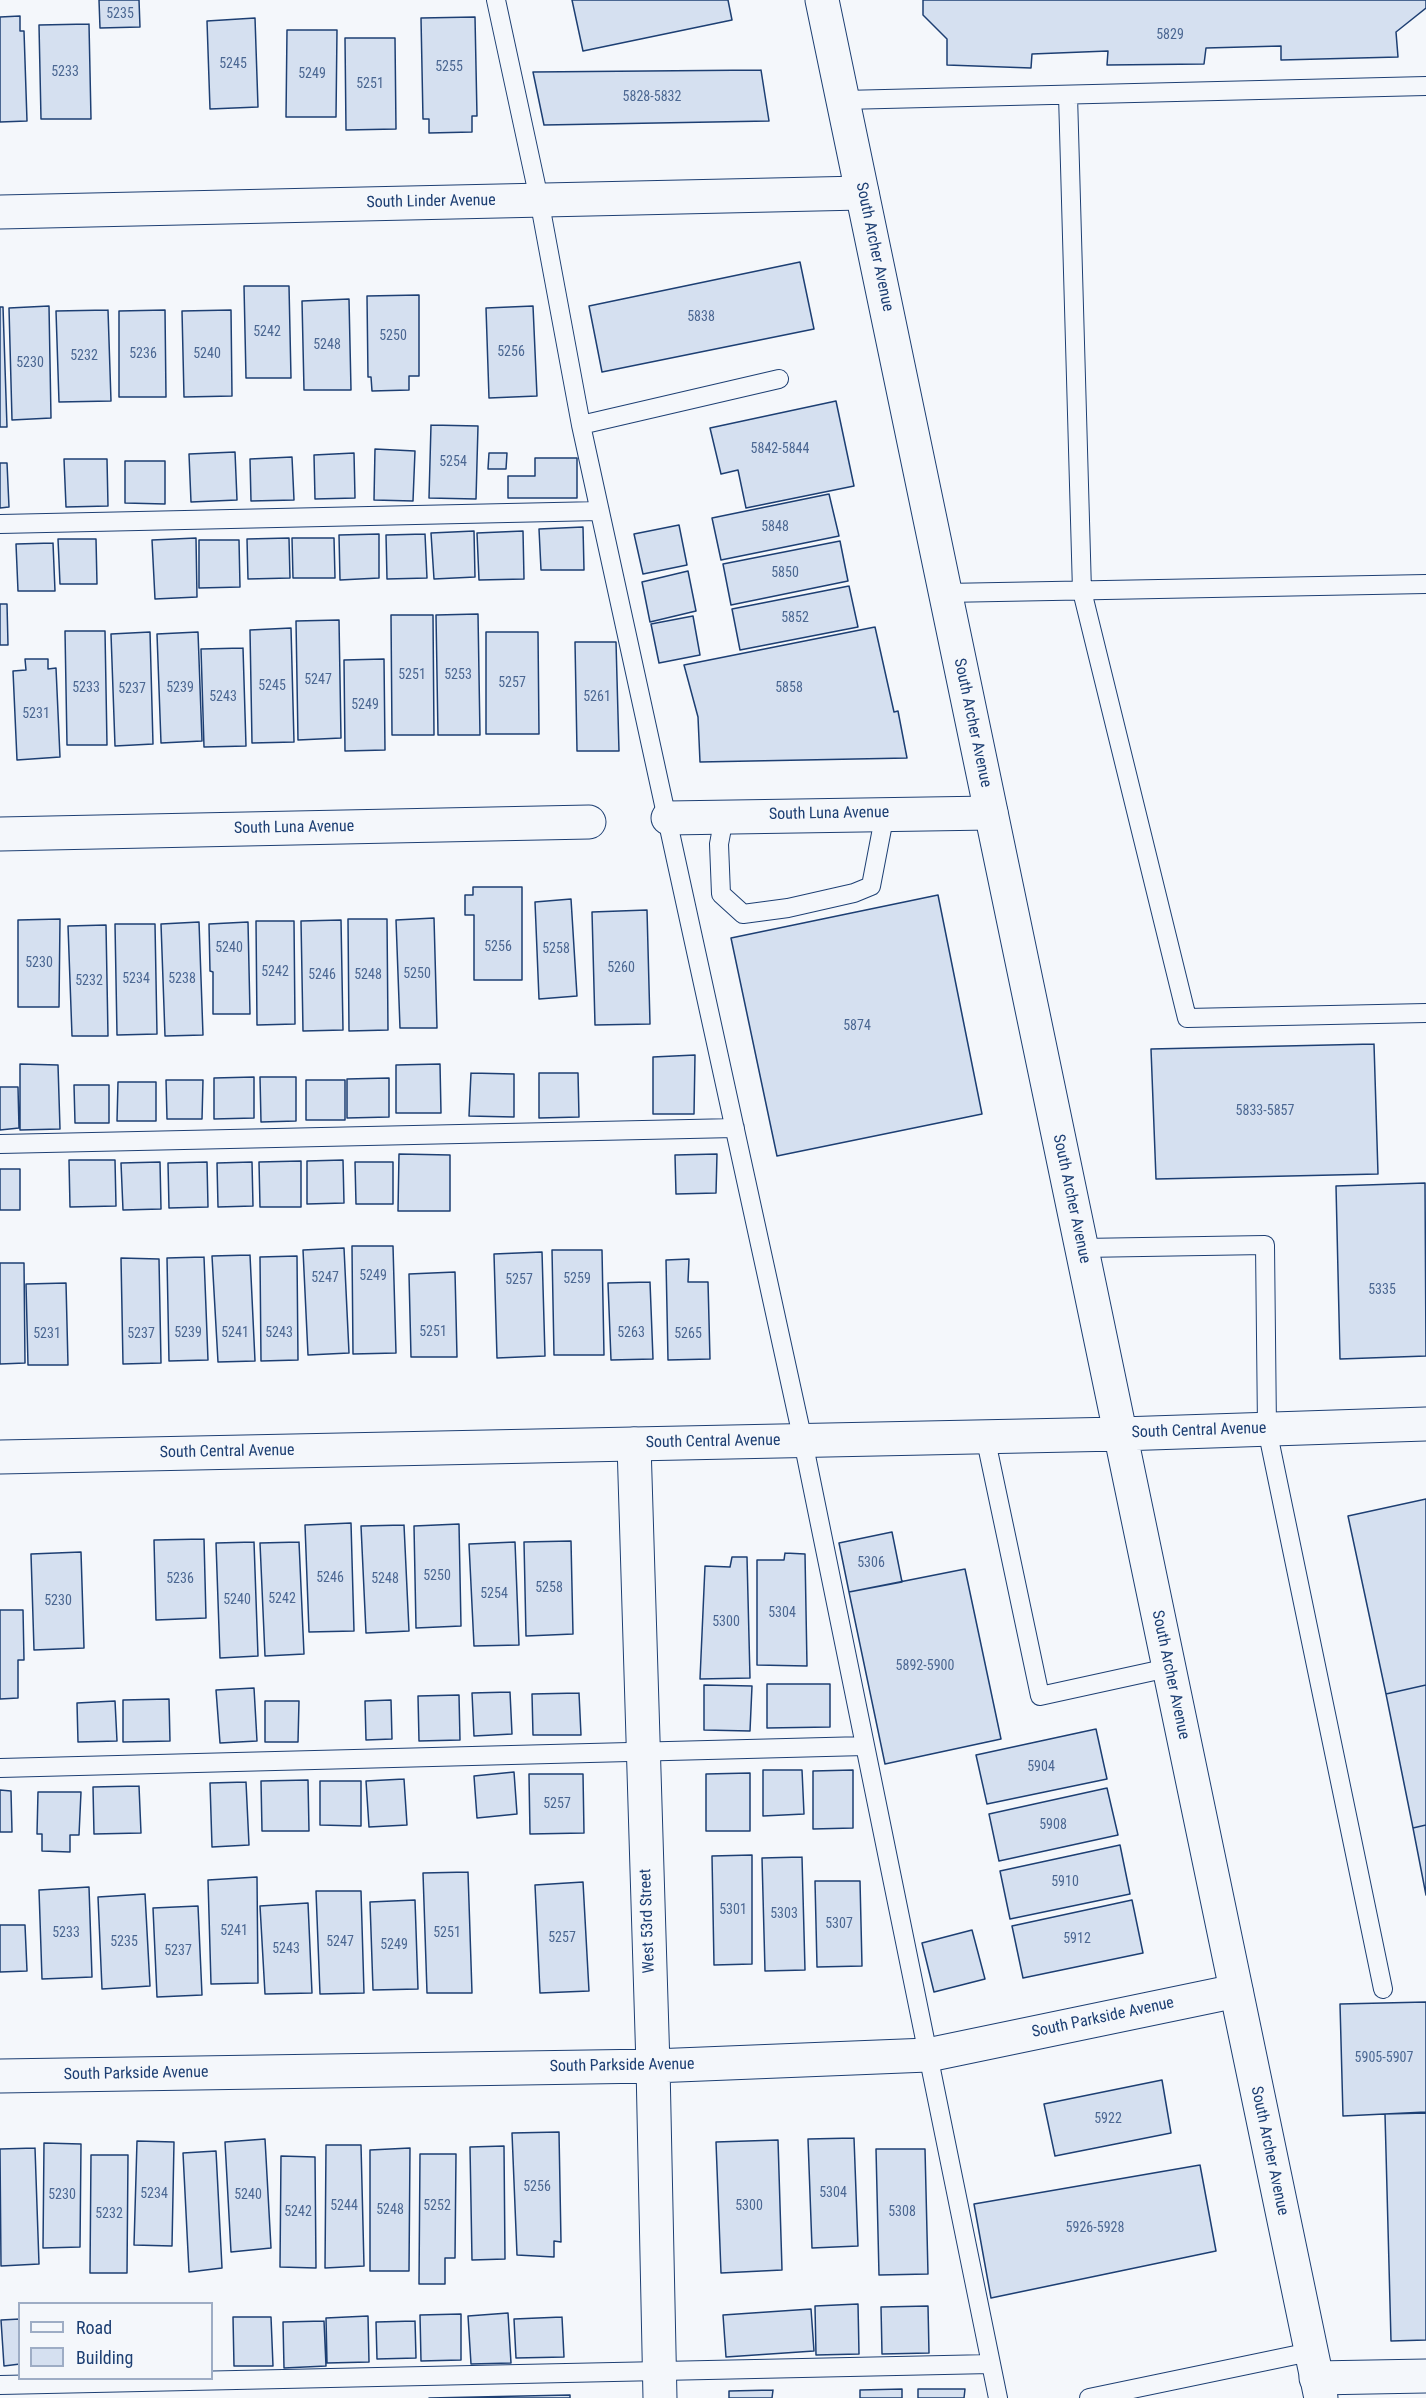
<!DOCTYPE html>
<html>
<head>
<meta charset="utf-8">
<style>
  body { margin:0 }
  #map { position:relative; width:1426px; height:2398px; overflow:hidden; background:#f4f7fb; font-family:"Roboto Condensed",sans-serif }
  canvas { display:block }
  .legend { position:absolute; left:18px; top:2302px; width:195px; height:78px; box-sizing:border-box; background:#f4f7fb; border:2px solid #9eadc5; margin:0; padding:8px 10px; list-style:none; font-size:18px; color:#1d3f73 }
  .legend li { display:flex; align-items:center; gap:12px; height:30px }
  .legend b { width:30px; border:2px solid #9eadc5 }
</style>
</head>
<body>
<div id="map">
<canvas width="1426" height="2398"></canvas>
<ul class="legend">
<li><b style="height:8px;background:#f4f7fb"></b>Road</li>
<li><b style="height:16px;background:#d5e0f0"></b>Building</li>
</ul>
</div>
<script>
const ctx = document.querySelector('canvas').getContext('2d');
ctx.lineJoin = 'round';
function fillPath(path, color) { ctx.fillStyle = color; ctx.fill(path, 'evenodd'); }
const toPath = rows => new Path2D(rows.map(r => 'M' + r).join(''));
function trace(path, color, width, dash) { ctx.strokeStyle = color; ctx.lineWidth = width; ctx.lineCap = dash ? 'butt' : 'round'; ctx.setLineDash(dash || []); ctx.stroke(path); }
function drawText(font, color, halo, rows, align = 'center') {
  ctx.font = font + ' "Roboto Condensed",sans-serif'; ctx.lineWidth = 4.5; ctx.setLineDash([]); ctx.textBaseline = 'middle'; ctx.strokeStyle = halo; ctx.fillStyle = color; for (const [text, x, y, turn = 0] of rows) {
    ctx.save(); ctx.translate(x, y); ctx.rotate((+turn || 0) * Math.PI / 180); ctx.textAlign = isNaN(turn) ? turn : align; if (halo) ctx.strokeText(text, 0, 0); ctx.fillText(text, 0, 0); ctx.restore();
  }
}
const building = toPath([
  [99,0,139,0,140,27,100,28,99,0],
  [572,0,728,0,732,20,583,51,572,0],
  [923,0,1426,0,1426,8,1396,32,1398,57,1281,60,1281,46,1206,48,1204,64,1107,65,1108,51,1032,54,1031,68,947,65,947,39,923,15,923,0],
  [20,16,20,31,24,31,27,121,0,122,0,17,20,16],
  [475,17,477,116,472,116,472,132,429,133,429,119,423,119,421,18,475,17],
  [255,18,258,107,210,109,207,21,255,18],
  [89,24,91,119,41,119,39,25,89,24],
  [287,30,337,30,336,117,286,117,287,30],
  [345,38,395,38,396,129,346,130,345,38],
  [761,70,769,121,544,125,533,72,761,70],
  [800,262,814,329,602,372,589,306,800,262],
  [244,286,289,286,291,378,246,378,244,286],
  [419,295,419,376,409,376,409,390,372,391,371,377,368,377,367,296,419,295],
  [349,299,351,390,304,390,302,301,349,299],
  [49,306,51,418,12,420,9,308,49,306],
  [533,306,537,396,489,398,486,308,533,306],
  [0,307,3,307,7,427,0,427,0,307],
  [108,310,111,401,59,402,56,311,108,310],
  [165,310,166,397,119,397,119,311,165,310],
  [231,310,232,396,184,397,182,311,231,310],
  [836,401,854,486,746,508,738,470,721,474,710,428,836,401],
  [431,425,478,426,476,499,429,498,431,425],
  [375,449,415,451,413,501,374,500,375,449],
  [235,452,237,500,191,502,189,454,235,452],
  [354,453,355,498,315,499,314,455,354,453],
  [489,453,507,453,506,469,488,469,489,453],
  [292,457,294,500,251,501,250,459,292,457],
  [535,458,577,458,577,498,508,498,508,476,535,476,535,458],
  [64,459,107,459,108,506,66,507,64,459],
  [125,461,165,461,165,504,125,503,125,461],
  [0,463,7,463,9,507,0,508,0,463],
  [829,494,839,536,721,560,712,518,829,494],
  [679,525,687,565,643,574,634,534,679,525],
  [583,527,584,570,541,570,539,529,583,527],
  [474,531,475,577,434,579,431,533,474,531],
  [523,531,524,579,479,580,477,533,523,531],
  [379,534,379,578,340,580,339,535,379,534],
  [425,534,427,578,387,579,386,535,425,534],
  [196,538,197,597,155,599,152,540,196,538],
  [289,538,290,578,248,579,247,539,289,538],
  [292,538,334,538,335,578,293,578,292,538],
  [58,539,96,539,97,584,60,584,58,539],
  [199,540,239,540,240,587,199,588,199,540],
  [840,541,848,581,731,605,723,564,840,541],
  [53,543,55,591,18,591,16,544,53,543],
  [688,571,696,611,650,622,642,582,688,571],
  [849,586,858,627,740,650,732,609,849,586],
  [0,604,7,604,8,645,0,645,0,604],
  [478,614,480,735,438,735,436,615,478,614],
  [391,615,433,615,434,735,392,735,391,615],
  [693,616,700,655,659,663,651,624,693,616],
  [339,620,341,738,298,740,296,621,339,620],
  [875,627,894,712,898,711,907,758,700,762,698,717,684,665,875,627],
  [291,628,294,742,252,743,250,630,291,628],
  [65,631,105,631,107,745,67,745,65,631],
  [150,632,153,744,115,746,111,634,150,632],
  [198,632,202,741,161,743,157,634,198,632],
  [486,632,538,632,539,734,486,734,486,632],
  [575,642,616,642,619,751,577,751,575,642],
  [243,648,246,746,204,747,201,649,243,648],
  [25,659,48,659,48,669,56,668,60,757,17,760,13,671,26,670,25,659],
  [384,659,385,750,345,751,344,660,384,659],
  [473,887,522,887,522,980,474,980,474,915,465,915,465,895,473,895,473,887],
  [938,895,982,1114,777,1156,731,938,938,895],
  [571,899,577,996,539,999,535,902,571,899],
  [647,910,650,1024,595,1025,592,912,647,910],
  [434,918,437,1028,400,1028,396,920,434,918],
  [60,919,59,1007,18,1007,18,920,60,919],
  [348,919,387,919,388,1030,349,1031,348,919],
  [341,920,343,1030,303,1031,301,921,341,920],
  [256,921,294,921,295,1024,257,1025,256,921],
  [199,922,203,1035,165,1036,161,924,199,922],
  [248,922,250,1014,213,1014,213,972,210,971,209,924,248,922],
  [115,924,155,924,157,1034,117,1035,115,924],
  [106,925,108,1036,72,1036,68,926,106,925],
  [1374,1044,1378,1174,1156,1179,1151,1049,1374,1044],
  [695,1055,694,1114,653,1114,653,1057,695,1055],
  [20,1064,58,1065,60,1129,20,1130,20,1064],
  [440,1064,441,1113,396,1113,396,1065,440,1064],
  [471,1073,514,1074,514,1117,469,1116,471,1073],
  [539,1073,578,1073,579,1117,539,1118,539,1073],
  [254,1077,254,1118,214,1119,214,1078,254,1077],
  [260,1077,296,1077,296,1121,261,1122,260,1077],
  [389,1078,389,1117,347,1118,347,1079,389,1078],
  [166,1080,203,1080,202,1119,167,1119,166,1080],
  [306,1080,345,1080,345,1120,306,1120,306,1080],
  [118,1082,156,1082,156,1121,117,1121,118,1082],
  [74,1085,109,1085,109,1123,75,1123,74,1085],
  [0,1087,18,1087,19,1128,0,1130,0,1087],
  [399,1154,450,1155,450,1211,398,1211,399,1154],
  [717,1154,716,1193,676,1194,675,1155,717,1154],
  [69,1160,115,1160,116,1206,70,1207,69,1160],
  [343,1160,344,1203,307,1204,307,1161,343,1160],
  [301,1161,301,1207,260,1207,259,1162,301,1161],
  [160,1162,161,1209,123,1210,121,1163,160,1162],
  [207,1162,208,1207,169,1208,168,1163,207,1162],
  [252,1162,253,1206,218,1207,217,1163,252,1162],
  [355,1162,393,1162,393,1204,356,1204,355,1162],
  [0,1169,20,1169,20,1210,0,1210,0,1169],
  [1425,1183,1426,1356,1340,1359,1336,1186,1425,1183],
  [352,1246,393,1246,396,1353,353,1354,352,1246],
  [344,1248,349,1353,308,1355,303,1250,344,1248],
  [552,1250,602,1250,604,1355,554,1355,552,1250],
  [542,1252,545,1356,497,1358,494,1254,542,1252],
  [250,1255,255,1361,218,1362,212,1256,250,1255],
  [297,1256,298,1360,261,1361,260,1257,297,1256],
  [204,1257,208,1360,169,1361,167,1258,204,1257],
  [121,1258,159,1259,161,1363,123,1364,121,1258],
  [689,1259,688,1282,708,1282,710,1359,668,1360,666,1260,689,1259],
  [0,1263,24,1263,25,1363,0,1364,0,1263],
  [455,1272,457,1357,411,1357,409,1274,455,1272],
  [650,1282,653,1359,611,1360,608,1283,650,1282],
  [66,1283,68,1365,28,1365,26,1284,66,1283],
  [1426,1499,1426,1685,1386,1694,1348,1516,1426,1499],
  [351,1523,354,1631,309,1632,305,1525,351,1523],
  [459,1524,461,1626,416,1628,414,1526,459,1524],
  [404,1525,409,1631,366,1633,361,1526,404,1525],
  [892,1532,902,1582,849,1592,839,1543,892,1532],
  [204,1539,206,1618,156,1620,154,1540,204,1539],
  [571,1541,573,1634,526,1636,524,1542,571,1541],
  [254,1542,258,1656,220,1658,216,1543,254,1542],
  [299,1542,304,1654,265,1656,260,1543,299,1542],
  [515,1542,519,1645,474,1646,469,1544,515,1542],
  [81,1552,84,1648,34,1650,31,1554,81,1552],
  [785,1553,805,1554,807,1666,757,1665,757,1560,784,1560,785,1553],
  [732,1557,747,1557,750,1678,700,1679,705,1566,730,1567,732,1557],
  [965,1569,1001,1739,885,1764,849,1592,965,1569],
  [0,1610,23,1610,24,1660,18,1660,18,1698,0,1699,0,1610],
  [767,1684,830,1684,830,1727,767,1728,767,1684],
  [704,1685,752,1686,750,1731,704,1730,704,1685],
  [1426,1685,1426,1825,1413,1828,1386,1694,1426,1685],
  [254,1688,257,1741,220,1743,216,1690,254,1688],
  [510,1692,512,1734,474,1736,472,1693,510,1692],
  [579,1693,581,1735,533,1735,532,1694,579,1693],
  [459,1695,460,1740,419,1741,418,1696,459,1695],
  [169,1699,170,1741,123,1742,123,1700,169,1699],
  [391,1700,392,1739,366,1740,365,1701,391,1700],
  [115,1701,117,1741,78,1742,77,1703,115,1701],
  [265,1701,299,1701,298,1742,265,1742,265,1701],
  [1096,1729,1107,1779,987,1804,976,1755,1096,1729],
  [763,1770,802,1770,804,1814,763,1816,763,1770],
  [853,1770,853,1828,813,1829,813,1771,853,1770],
  [514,1772,517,1814,477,1818,474,1776,514,1772],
  [750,1773,750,1831,706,1831,706,1774,750,1773],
  [529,1774,583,1774,584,1833,530,1834,529,1774],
  [404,1779,407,1825,369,1827,366,1781,404,1779],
  [308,1780,309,1831,262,1831,261,1781,308,1780],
  [320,1781,361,1781,361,1826,320,1825,320,1781],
  [246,1782,249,1845,212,1847,210,1783,246,1782],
  [139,1786,141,1833,94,1834,93,1787,139,1786],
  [1107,1788,1118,1835,999,1861,989,1814,1107,1788],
  [0,1790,11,1791,12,1832,0,1832,0,1790],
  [38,1792,81,1792,79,1835,70,1835,70,1852,42,1851,42,1834,37,1834,38,1792],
  [1426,1825,1426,1895,1413,1828,1426,1825],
  [1426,1825,1426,1895,1413,1828,1426,1825],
  [1426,1825,1426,1895,1413,1828,1426,1825],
  [1120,1845,1130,1894,1010,1919,1000,1871,1120,1845],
  [752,1855,752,1964,714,1965,712,1856,752,1855],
  [802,1857,805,1970,765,1971,762,1858,802,1857],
  [468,1872,472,1993,427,1993,423,1873,468,1872],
  [257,1877,258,1983,211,1984,208,1880,257,1877],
  [815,1881,860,1881,862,1966,817,1967,815,1881],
  [583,1882,589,1991,540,1993,535,1885,583,1882],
  [89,1887,92,1977,42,1979,39,1890,89,1887],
  [316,1891,361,1891,364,1993,320,1994,316,1891],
  [145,1894,150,1986,102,1989,98,1897,145,1894],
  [415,1900,418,1989,373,1990,370,1902,415,1900],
  [1132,1900,1143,1953,1023,1978,1012,1926,1132,1900],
  [308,1903,312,1993,265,1994,260,1906,308,1903],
  [198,1906,202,1995,157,1997,153,1908,198,1906],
  [0,1925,25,1925,27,1971,0,1972,0,1925],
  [972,1930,985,1979,934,1992,922,1943,972,1930],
  [1426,2002,1426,2112,1343,2116,1340,2004,1426,2002],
  [1162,2080,1171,2133,1055,2156,1044,2104,1162,2080],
  [1426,2113,1426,2340,1391,2341,1385,2114,1426,2113],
  [559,2132,561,2242,554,2241,554,2257,517,2255,512,2133,559,2132],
  [854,2138,858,2246,812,2248,808,2139,854,2138],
  [265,2139,271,2248,231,2252,225,2142,265,2139],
  [778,2140,782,2270,721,2273,716,2142,778,2140],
  [137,2141,174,2142,172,2246,134,2245,137,2141],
  [44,2143,81,2144,80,2247,43,2248,44,2143],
  [326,2145,361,2145,364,2266,325,2268,326,2145],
  [504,2146,505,2259,472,2260,470,2147,504,2146],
  [35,2148,39,2264,1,2266,0,2149,35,2148],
  [410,2148,409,2271,370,2271,370,2150,410,2148],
  [876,2149,925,2149,928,2274,879,2275,876,2149],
  [216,2151,222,2268,189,2272,183,2153,216,2151],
  [420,2154,456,2154,455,2258,445,2258,445,2284,419,2284,420,2154],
  [91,2155,128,2155,127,2273,90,2273,91,2155],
  [281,2156,315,2157,316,2268,280,2267,281,2156],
  [1200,2165,1216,2251,991,2298,974,2204,1200,2165],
  [858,2304,859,2354,816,2355,815,2306,858,2304],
  [928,2306,929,2353,882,2354,881,2307,928,2306],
  [811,2309,814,2351,726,2357,723,2315,811,2309],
  [508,2313,511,2363,471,2364,468,2316,508,2313],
  [461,2314,461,2360,421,2361,420,2315,461,2314],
  [368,2316,369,2362,327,2363,326,2318,368,2316],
  [233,2317,271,2317,273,2366,234,2366,233,2317],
  [562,2317,564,2357,516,2358,514,2319,562,2317],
  [20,2319,20,2364,4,2366,1,2320,20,2319],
  [324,2321,326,2366,284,2368,283,2322,324,2321],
  [415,2321,416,2358,377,2359,376,2322,415,2321],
  [902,2389,902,2398,860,2398,860,2390,902,2389],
  [918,2389,965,2389,964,2398,918,2398,918,2389],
  [773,2390,772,2398,729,2398,729,2391,773,2390],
  [570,2395,570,2398,429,2398,570,2395]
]);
fillPath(building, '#d5e0f0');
trace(building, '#1d3f73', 1.5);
const service = toPath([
  [496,0,539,199,581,425,803,1441,998,2398],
  [1068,95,1082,591,1187,1018,1426,1013],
  [843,100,1426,86],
  [581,425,779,379],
  [0,524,600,511],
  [945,593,1426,584],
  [724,817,719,844,721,894,743,914,788,908,854,893,871,886,885,813],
  [0,1144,735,1128],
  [1082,1248,1265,1245,1267,1429,1383,1989],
  [985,1436,1040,1696,1168,1668],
  [0,1768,865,1746],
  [0,2385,991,2364],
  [1089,2398,1310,2352]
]);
const minor = toPath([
  [0,212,862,193],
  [668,818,991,813],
  [0,834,589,822],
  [634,1444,653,2066,660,2398],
  [0,2076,653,2066,928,2055,1236,1991],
  [1316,2378,1426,2376]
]);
const secondary = toPath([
  [822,0,1321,2398],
  [0,1457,1120,1434,1426,1424]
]);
trace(service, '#1d3f73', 20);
trace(minor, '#1d3f73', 35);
trace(secondary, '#1d3f73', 35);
trace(service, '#f4f7fb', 18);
trace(minor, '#f4f7fb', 33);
trace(secondary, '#f4f7fb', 33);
drawText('14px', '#4b6792', null, [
  ["5235",120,14],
  ["5829",1170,35],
  ["5245",233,64],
  ["5255",449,67],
  ["5233",65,72],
  ["5249",312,74],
  ["5251",370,84],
  ["5828-5832",652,97],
  ["5838",701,317],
  ["5242",267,332],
  ["5250",393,336],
  ["5248",327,345],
  ["5256",511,352],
  ["5236",143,354],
  ["5240",207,354],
  ["5232",84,356],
  ["5230",30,363],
  ["5842-5844",780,449],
  ["5254",453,462],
  ["5848",775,527],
  ["5850",785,573],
  ["5852",795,618],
  ["5251",412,675],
  ["5253",458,675],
  ["5247",318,680],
  ["5257",512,683],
  ["5245",272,686],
  ["5233",86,688],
  ["5239",180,688],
  ["5858",789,688],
  ["5237",132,689],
  ["5243",223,697],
  ["5261",597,697],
  ["5249",365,705],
  ["5231",36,714],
  ["5256",498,947],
  ["5240",229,948],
  ["5258",556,949],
  ["5230",39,963],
  ["5260",621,968],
  ["5242",275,972],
  ["5250",417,974],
  ["5246",322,975],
  ["5248",368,975],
  ["5234",136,979],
  ["5238",182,979],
  ["5232",89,981],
  ["5874",857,1026],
  ["5833-5857",1265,1111],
  ["5249",373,1276],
  ["5247",325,1278],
  ["5259",577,1279],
  ["5257",519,1280],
  ["5335",1382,1290],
  ["5251",433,1332],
  ["5239",188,1333],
  ["5241",235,1333],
  ["5243",279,1333],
  ["5263",631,1333],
  ["5231",47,1334],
  ["5237",141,1334],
  ["5265",688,1334],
  ["5306",871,1563],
  ["5250",437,1576],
  ["5246",330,1578],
  ["5236",180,1579],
  ["5248",385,1579],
  ["5258",549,1588],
  ["5254",494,1594],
  ["5242",282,1599],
  ["5240",237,1600],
  ["5230",58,1601],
  ["5304",782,1613],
  ["5300",726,1622],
  ["5892-5900",925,1666],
  ["5904",1041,1767],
  ["5257",557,1804],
  ["5908",1053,1825],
  ["5910",1065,1882],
  ["5301",733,1910],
  ["5303",784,1914],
  ["5307",839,1924],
  ["5241",234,1931],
  ["5233",66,1933],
  ["5251",447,1933],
  ["5257",562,1938],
  ["5912",1077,1939],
  ["5235",124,1942],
  ["5247",340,1942],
  ["5249",394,1945],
  ["5243",286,1949],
  ["5237",178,1951],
  ["5905-5907",1384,2058],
  ["5922",1108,2119],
  ["5256",537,2187],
  ["5304",833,2193],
  ["5234",154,2194],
  ["5230",62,2195],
  ["5240",248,2195],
  ["5244",344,2206],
  ["5252",437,2206],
  ["5300",749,2206],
  ["5248",390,2210],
  ["5242",298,2212],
  ["5308",902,2212],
  ["5232",109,2214],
  ["5926-5928",1095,2228]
]);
drawText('16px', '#1d3f73', '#f4f7fb', [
  ["South Linder Avenue",431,202,-1],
  ["South Archer Avenue",874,247,78],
  ["South Archer Avenue",972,723,78],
  ["South Luna Avenue",829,814,-1],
  ["South Luna Avenue",294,828,-1],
  ["South Archer Avenue",1071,1199,78],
  ["South Central Avenue",1199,1431,-2],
  ["South Central Avenue",713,1442,-1],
  ["South Central Avenue",227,1452,-1],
  ["South Archer Avenue",1170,1675,78],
  ["West 53rd Street",648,1921,-92],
  ["South Parkside Avenue",1103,2018,-12],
  ["South Parkside Avenue",622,2066,-1],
  ["South Parkside Avenue",136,2074,-1],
  ["South Archer Avenue",1269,2151,78]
]);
</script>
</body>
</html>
